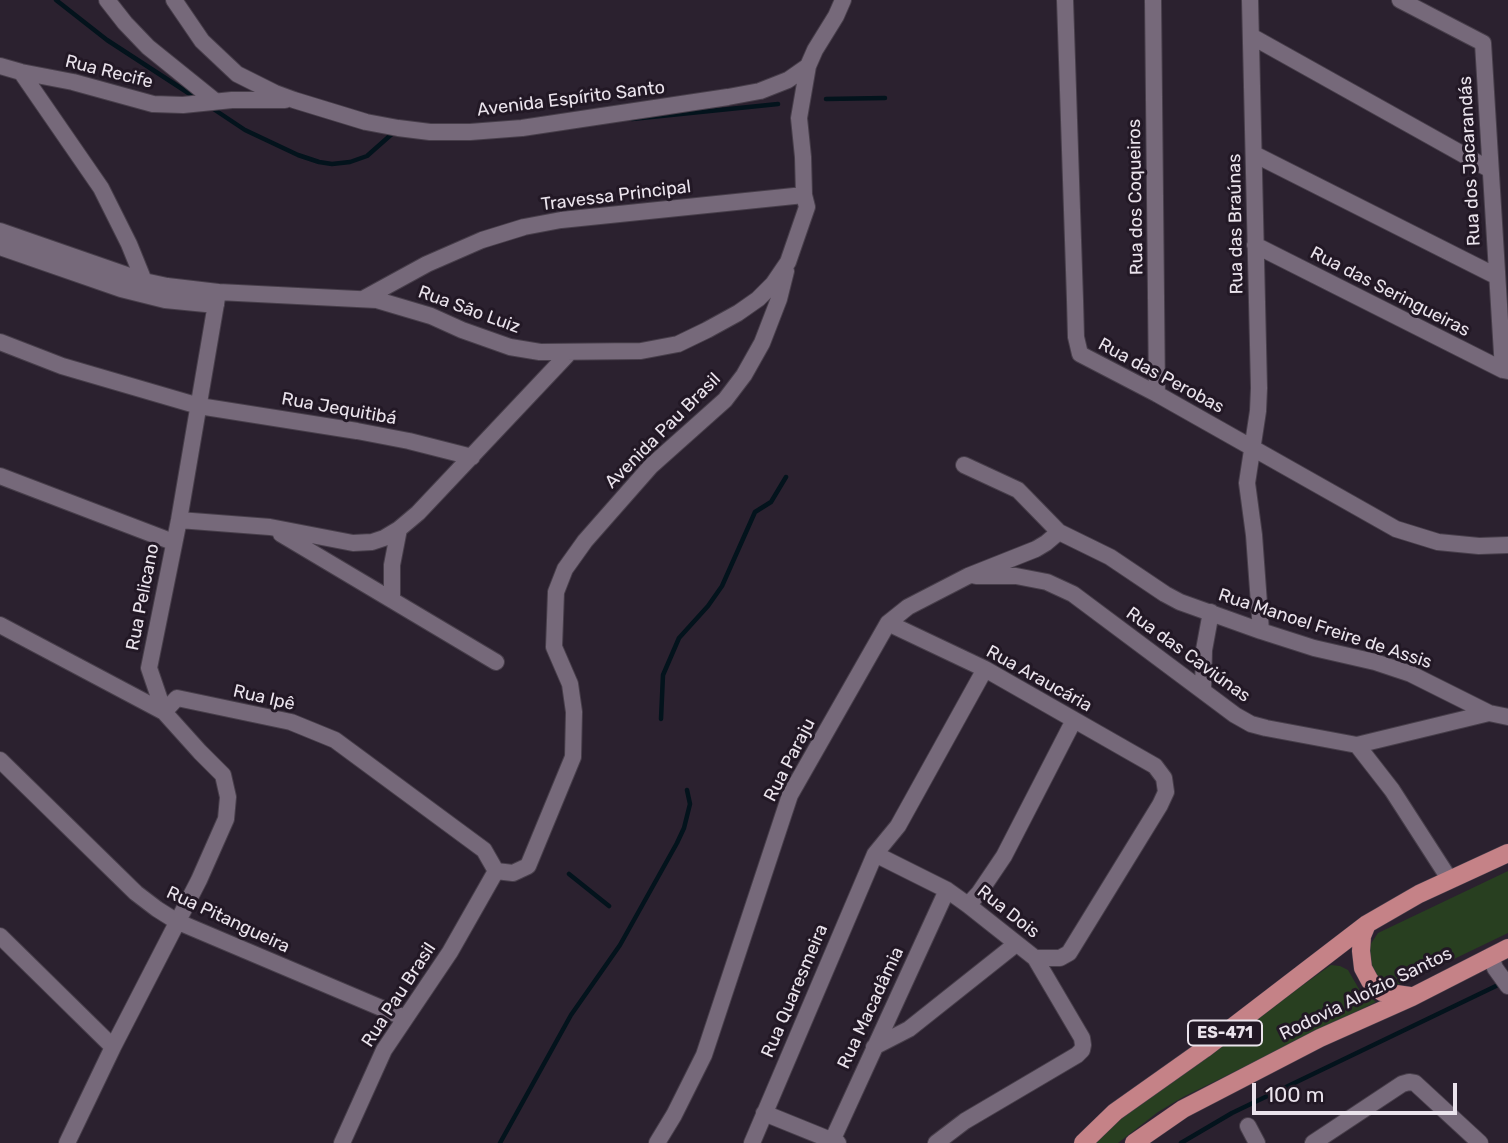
<!DOCTYPE html>
<html>
<head>
<meta charset="utf-8">
<style>
  body { margin:0 }
  #map { position:relative; width:1508px; height:1143px; overflow:hidden; background:#2b212f; font-family:Rubik,sans-serif }
  canvas { display:block }
  .scale { position:absolute; left:1252px; top:1083px; width:205px; height:32px; box-sizing:border-box; border:4px solid #eae3ec; border-top:0; padding-left:9px; font-size:21px; line-height:24px; white-space:nowrap; color:#eae3ec; -webkit-text-stroke:5px #221825; paint-order:stroke }
</style>
</head>
<body>
<div id="map">
<canvas width="1508" height="1143"></canvas>
<div class="scale">100 m</div>
</div>
<script>
const ctx = document.querySelector('canvas').getContext('2d');
ctx.lineJoin = 'round';
function fillPath(path, color) { ctx.fillStyle = color; ctx.fill(path, 'evenodd'); }
const toPath = rows => new Path2D(rows.map(r => 'M' + r).join(''));
function trace(path, color, width, dash) { ctx.strokeStyle = color; ctx.lineWidth = width; ctx.lineCap = dash ? 'butt' : 'round'; ctx.setLineDash(dash || []); ctx.stroke(path); }
function drawText(font, color, halo, rows, align = 'center') {
  ctx.font = font + ' Rubik,sans-serif'; ctx.lineWidth = 6; ctx.setLineDash([]); ctx.textBaseline = 'middle'; ctx.strokeStyle = halo; ctx.fillStyle = color; for (const [text, x, y, turn = 0] of rows) {
    ctx.save(); ctx.translate(x, y); ctx.rotate((+turn || 0) * Math.PI / 180); ctx.textAlign = isNaN(turn) ? turn : align; if (halo) ctx.strokeText(text, 0, 0); ctx.fillText(text, 0, 0); ctx.restore();
  }
}
fillPath(toPath([
  [1508,871,1508,933,1402,984,1389,984,1377,977,1368,959,1370,945,1378,933],
  [1331,965,1340,966,1348,970,1359,989,1376,1002,1183,1097,1158,1112,1118,1143,1092,1143,1168,1081]
]), '#283f20');
trace(toPath([
  [56,0,107,40,196,98],
  [826,99,885,98],
  [212,108,245,130,298,155,319,162,332,164,350,162,367,156,393,133],
  [632,119,778,104],
  [661,719,663,675,679,638,708,606,722,586,755,512,771,502,786,477],
  [569,874,609,906],
  [500,1143,571,1015,620,945,677,843,684,828,690,804,687,790],
  [1181,1143,1232,1113,1496,986]
]), '#03131c', 4.5);
const minor = toPath([
  [107,0,125,23,148,47,215,101],
  [174,0,202,41,237,74,275,93,294,100,366,122,398,128,430,132,470,132,522,128,728,97,760,91,788,80,808,66],
  [1065,0,1075,300,1076,337,1080,354,1157,394,1396,529,1438,542,1479,546,1508,545],
  [1153,0,1157,394],
  [1250,0,1259,388,1258,411,1247,483,1254,535,1261,631],
  [1400,0,1483,43,1503,370],
  [1251,36,1489,169],
  [0,66,21,72,73,82,153,104,183,105,232,100,285,100],
  [21,72,101,188,129,244,144,281],
  [1254,154,1496,276],
  [0,231,144,281,167,286,218,292,377,300,431,316,462,330,510,347,540,352,641,351,678,344,707,330,738,313,758,299,773,284,788,262,807,207,804,195,803,157,799,118,808,66,815,50,836,16,843,0],
  [1255,245,1503,370,1508,371],
  [0,247,121,289,165,300,216,305],
  [363,299,427,264,482,240,524,227,561,220,804,195],
  [0,342,62,366,199,406,357,431,409,441,472,457],
  [964,465,1018,490,1059,532,1110,557,1165,594,1180,602,1261,631,1314,648,1375,662,1411,674,1489,713,1508,717],
  [0,476,173,542],
  [179,520,270,527,353,543,372,542,384,538,399,529,418,513,569,353],
  [281,534,496,662],
  [976,576,1016,576,1047,582,1073,594,1235,715,1251,724,1266,728,1357,745,1392,790,1450,880],
  [392,600,392,565,399,529],
  [888,623,985,669,1155,766,1164,778,1166,792,1160,805,1069,953,1060,958,1035,958],
  [0,625,164,712],
  [1203,690,1204,650,1211,612],
  [164,712,177,698,291,722,335,740,484,850,496,871],
  [1357,745,1489,713],
  [0,760,136,893,157,909,176,921,405,1018],
  [875,854,947,890,968,905,1035,958,1082,1038,1083,1045,1082,1050,1077,1055,965,1121,936,1143],
  [496,871,513,873,528,866,573,757,574,712,570,684,554,647,556,592,565,569,585,541,651,466,725,400,744,375,762,343,779,299,786,271],
  [968,905,979,893,1004,856,1074,720],
  [0,936,113,1047],
  [1491,956,1495,968,1508,986],
  [874,1047,909,1029,1016,944],
  [764,1113,838,1143],
  [1248,1126,1257,1143],
  [67,1143,113,1047,199,880,226,819,228,797,223,775,200,752,164,712,149,668,179,520,218,292],
  [342,1143,384,1050,450,952,496,871],
  [657,1143,674,1115,704,1055,790,795,888,623,908,607,968,576,1036,549,1046,543,1059,532],
  [752,1143,875,854,898,826,985,669],
  [831,1143,947,890],
  [1313,1143,1402,1084,1409,1082,1415,1083,1480,1143]
]);
const major = toPath([
  [1367,924,1362,936,1361,951,1363,968,1370,981,1382,992,1410,996],
  [1083,1143,1115,1112,1204,1049,1367,924,1419,894,1508,853],
  [1134,1143,1183,1109,1320,1038,1412,997,1508,948]
]);
trace(minor, '#473e4a', 18);
trace(major, '#473e4a', 19);
trace(minor, '#76697a', 16);
trace(major, '#c58287', 18);
for (const [x, y, w] of [
  [1225,1033,74]
]) { const box = new Path2D(); box.roundRect(x - w / 2, y - 12.5, w, 25, 5); ctx.fillStyle = '#221825'; ctx.fill(box); trace(box, '#eae3ec', 2); }
drawText('bold 16px', '#eae3ec', null, [
  ["ES-471",1225,1033]
]);
drawText('18px', '#eae3ec', '#221825', [
  ["Rua Recife",109,72,14],
  ["Avenida Espírito Santo",571,99,-7],
  ["Rua dos Jacarandás",1470,161,-93],
  ["Travessa Principal",616,196,-7],
  ["Rua dos Coqueiros",1136,197,-91],
  ["Rua das Braúnas",1236,224,-91],
  ["Rua das Seringueiras",1390,292,27],
  ["Rua São Luiz",469,310,20],
  ["Rua das Perobas",1161,376,28],
  ["Rua Jequitibá",339,409,10],
  ["Avenida Pau Brasil",663,431,-45],
  ["Rua Pelicano",143,597,-79],
  ["Rua Manoel Freire de Assis",1325,629,18],
  ["Rua das Caviúnas",1188,655,36],
  ["Rua Araucária",1039,679,29],
  ["Rua Ipê",264,698,13],
  ["Rua Paraju",790,760,-63],
  ["Rua Dois",1008,912,38],
  ["Rua Pitangueira",228,920,25],
  ["Rua Quaresmeira",795,991,-67],
  ["Rodovia Aloízio Santos",1366,994,-26],
  ["Rua Pau Brasil",399,995,-57],
  ["Rua Macadâmia",871,1008,-65]
]);
</script>
</body>
</html>
